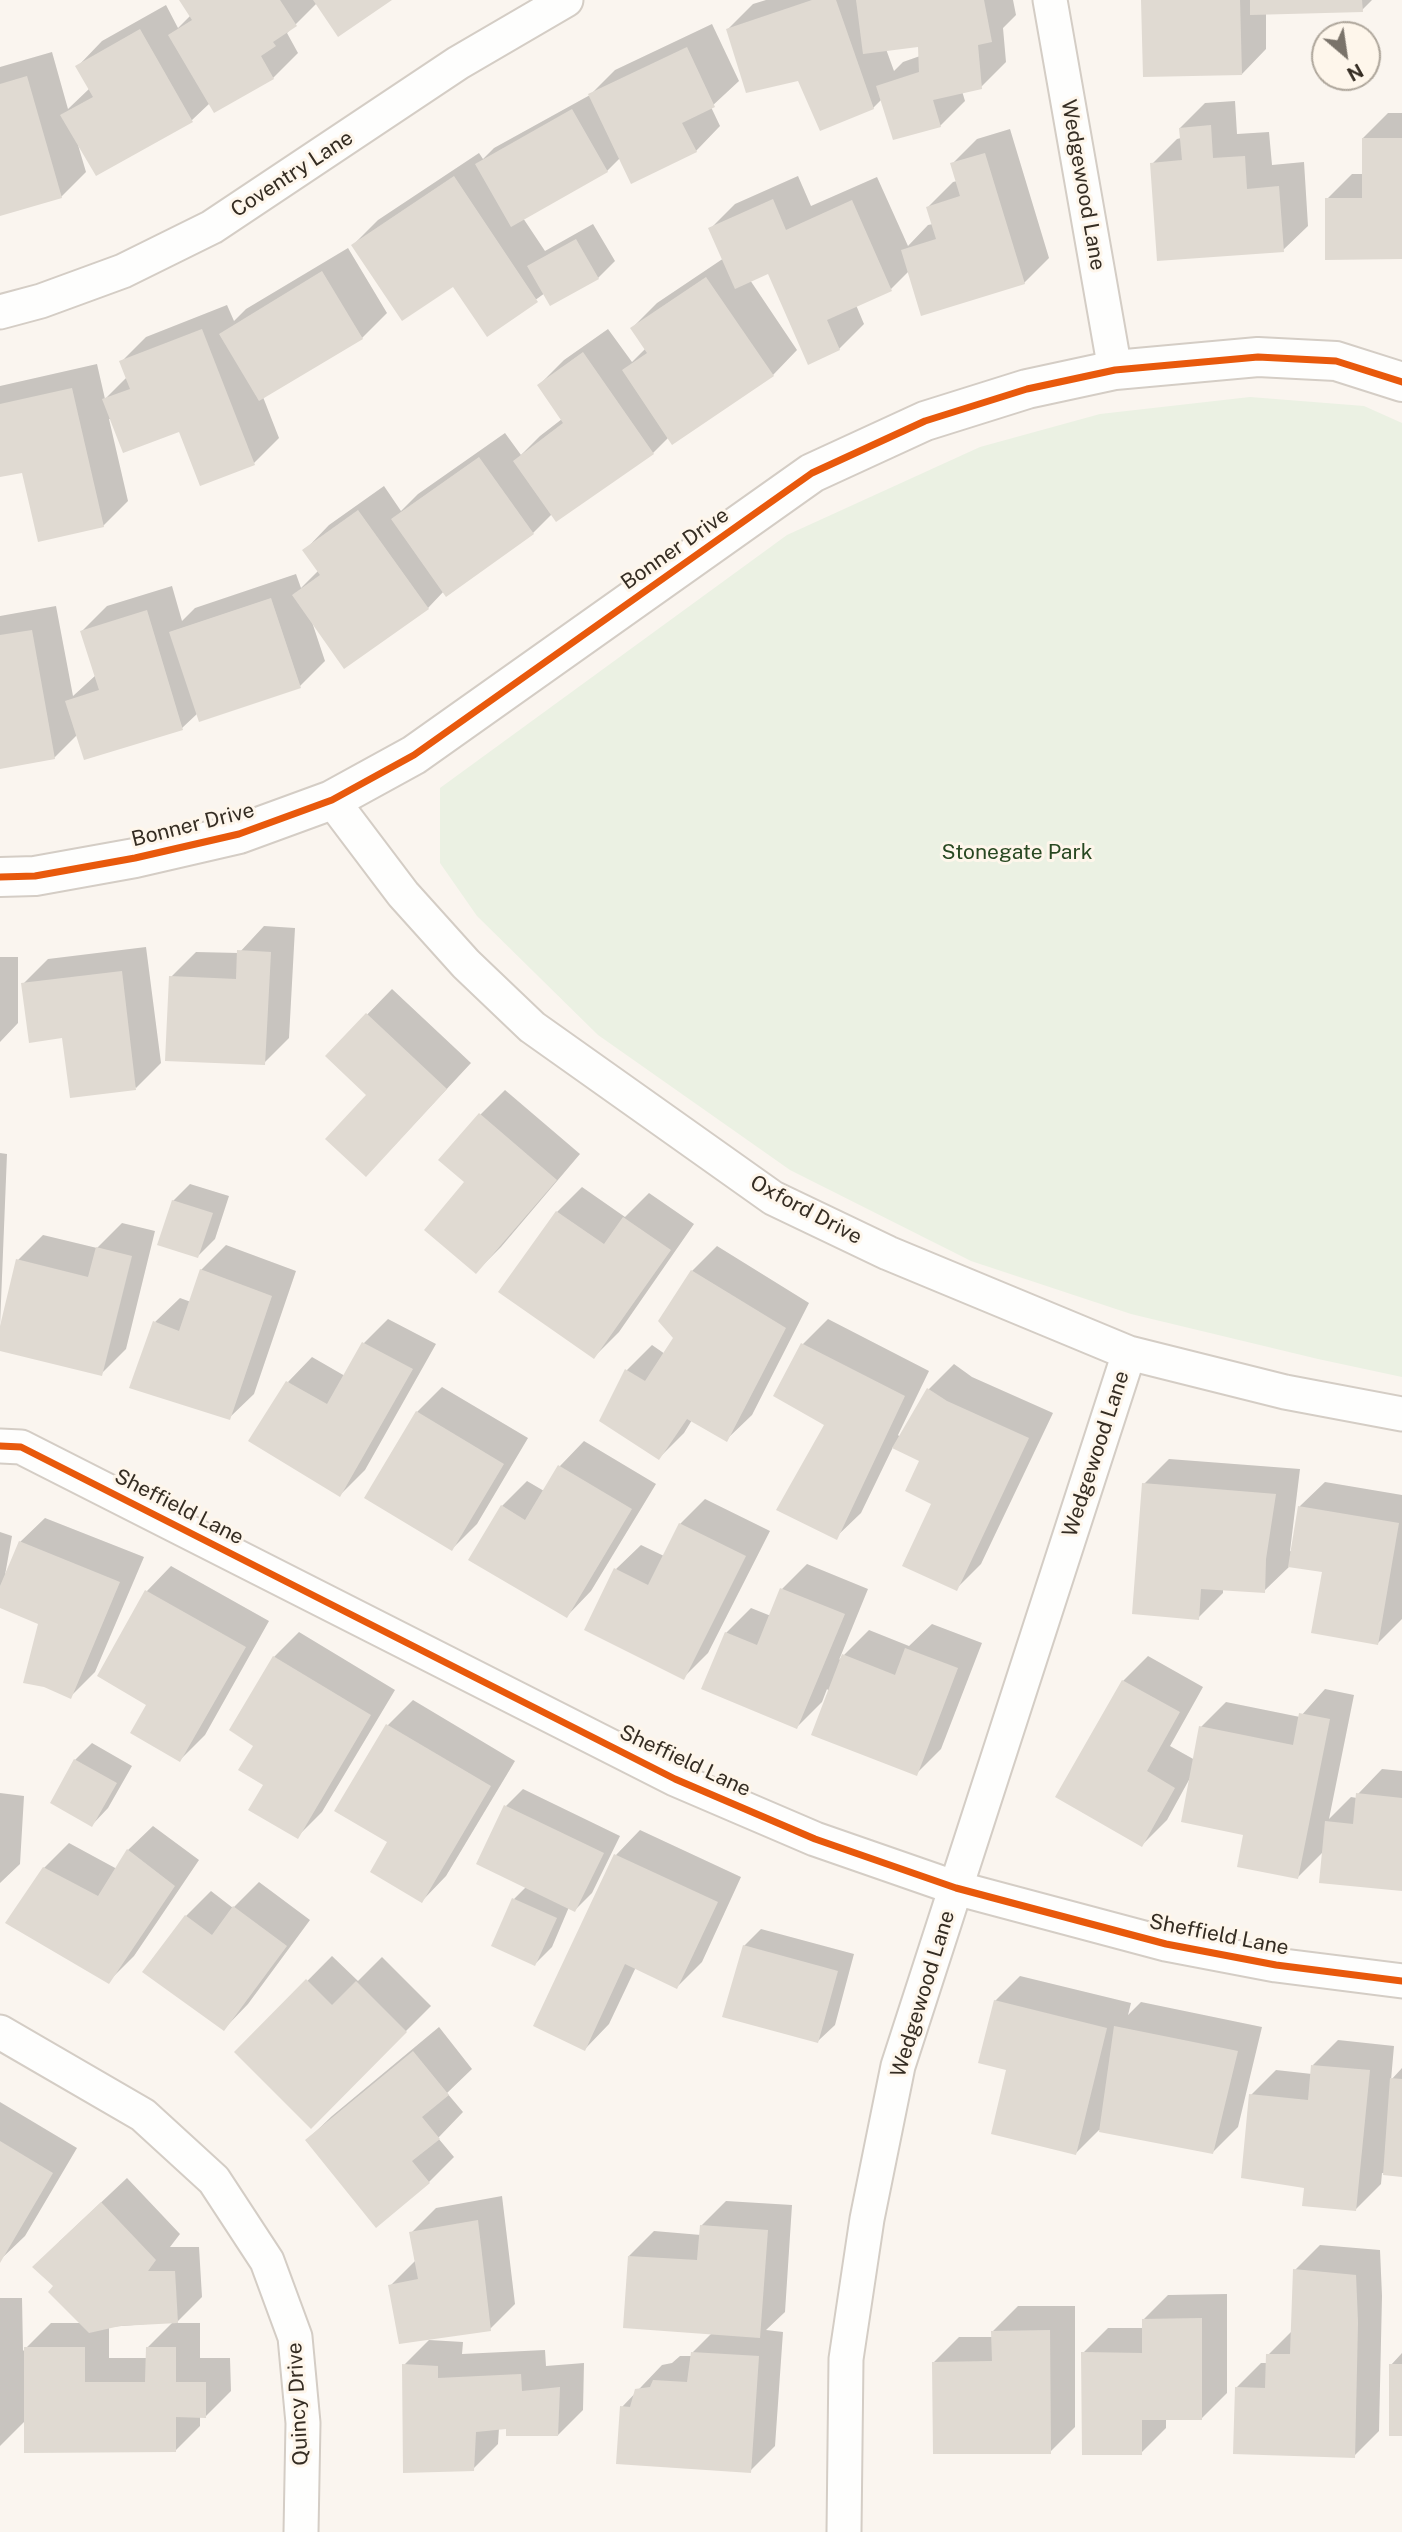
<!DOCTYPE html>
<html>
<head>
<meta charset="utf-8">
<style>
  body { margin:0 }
  #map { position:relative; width:1402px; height:2532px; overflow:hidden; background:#faf5ef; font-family:"Public Sans",sans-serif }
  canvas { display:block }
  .north { position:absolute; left:1311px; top:21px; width:70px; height:70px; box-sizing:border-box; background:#fef6eb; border:2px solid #aea69b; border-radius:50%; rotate:151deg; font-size:19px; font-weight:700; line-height:28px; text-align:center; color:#352d23 }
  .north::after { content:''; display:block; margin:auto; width:24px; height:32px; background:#7a736a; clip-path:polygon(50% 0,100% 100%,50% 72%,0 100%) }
</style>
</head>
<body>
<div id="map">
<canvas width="1402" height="2532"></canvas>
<div class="north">N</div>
</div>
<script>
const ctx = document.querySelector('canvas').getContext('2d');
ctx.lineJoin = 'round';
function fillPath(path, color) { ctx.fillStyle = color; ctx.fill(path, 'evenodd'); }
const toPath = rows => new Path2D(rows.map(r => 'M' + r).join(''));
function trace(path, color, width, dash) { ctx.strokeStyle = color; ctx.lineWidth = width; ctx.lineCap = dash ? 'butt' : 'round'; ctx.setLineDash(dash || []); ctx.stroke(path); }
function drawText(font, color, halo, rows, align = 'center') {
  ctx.font = font + ' "Public Sans",sans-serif'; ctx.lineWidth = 6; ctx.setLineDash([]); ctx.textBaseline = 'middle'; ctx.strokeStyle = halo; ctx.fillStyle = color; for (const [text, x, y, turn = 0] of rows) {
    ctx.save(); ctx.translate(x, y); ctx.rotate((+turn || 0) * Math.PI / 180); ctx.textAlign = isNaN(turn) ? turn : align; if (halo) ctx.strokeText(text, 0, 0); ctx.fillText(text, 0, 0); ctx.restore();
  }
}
fillPath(toPath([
  [1250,397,1364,406,1402,423,1402,1377,1318,1359,1131,1314,971,1261,790,1170,598,1035,477,916,440,863,440,788,787,535,980,447,1100,414]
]), '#ebf1e3');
fillPath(toPath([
  [181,0,389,0,317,3,287,33,298,53,273,78,214,110,210,103,192,120,97,174,78,145,86,172,61,197,0,214,0,67,52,52,68,109,90,88,78,66,102,41,166,5,178,28,191,15],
  [766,0,1013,0,1016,15,1003,28,1006,62,981,87,962,91,965,101,940,126,882,99,873,108,799,79,728,29,753,4],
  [920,45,920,56,903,62,894,71,886,49],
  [1143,0,1372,0,1362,10,1266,13,1266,49,1242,74],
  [712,24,739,81,711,107,720,126,696,151,621,157,607,171,523,218,545,251,593,224,615,261,598,278,545,293,488,334,454,284,353,245,378,220,479,153,483,159,494,148,590,95,615,70],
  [1235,101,1237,134,1269,132,1272,165,1304,162,1308,226,1283,250,1152,164,1177,139,1181,138,1180,128,1205,103],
  [1388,113,1402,113,1402,258,1327,199,1352,174,1364,174,1363,138],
  [1010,129,1049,258,1024,283,909,271,891,289,856,305,864,324,839,349,769,272,750,280,797,350,773,375,669,437,653,453,552,514,533,533,444,591,428,608,312,622,325,661,300,686,200,720,198,713,182,728,78,734,54,758,0,767,0,616,56,606,73,696,96,675,82,631,107,606,172,586,182,621,195,608,296,574,301,588,319,570,305,550,329,525,384,486,401,511,418,494,505,433,521,455,540,436,562,419,539,385,564,360,608,329,632,362,646,348,632,328,657,303,724,258,710,229,735,204,798,176,811,206,877,177,908,246,928,225,933,224,928,207,953,182,957,181,952,164,977,139],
  [348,248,387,313,362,338,263,397,279,438,254,463,180,430,109,419,128,501,103,526,23,471,0,476,0,386,97,364,105,399,127,377,121,362,146,337,227,305,234,321,246,309],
  [264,926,295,928,289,1038,264,1063,171,977,196,952,239,953],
  [146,947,161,1063,136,1088,23,984,48,959],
  [0,957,18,957,18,1023,0,1042],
  [392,989,471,1063,390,1150,368,1095,327,1056],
  [505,1090,580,1154,501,1247,476,1272,467,1182,480,1115],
  [0,1153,7,1154,0,1326],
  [190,1184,229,1196,215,1239,198,1256,173,1201],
  [582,1187,625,1217,649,1193,694,1224,619,1332,594,1357,501,1292,557,1212],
  [122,1223,155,1231,126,1349,101,1374,0,1349,0,1333,18,1260,43,1235,97,1248],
  [226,1245,296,1271,254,1394,229,1418,155,1322,180,1298,191,1302,201,1270],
  [717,1246,809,1303,752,1415,727,1439,692,1420,684,1433,659,1458,601,1420,627,1370,652,1345,665,1354,676,1338,692,1271],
  [388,1319,436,1344,365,1470,340,1495,288,1382,312,1357,345,1376,363,1344],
  [828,1319,929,1371,898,1435,900,1437,929,1389,954,1364,972,1377,1053,1413,981,1564,956,1589,921,1460,893,1447,861,1513,836,1537,827,1424,775,1395,803,1344],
  [442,1387,528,1438,477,1524,452,1549,417,1412],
  [584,1441,656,1484,591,1591,567,1616,470,1559,502,1506,527,1481,544,1491,560,1466],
  [1169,1459,1300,1469,1290,1551,1292,1552,1300,1506,1325,1482,1402,1495,1402,1619,1378,1643,1324,1571,1290,1566,1264,1591,1223,1589,1223,1593,1198,1618,1144,1484],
  [705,1499,770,1531,708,1653,683,1678,616,1569,641,1545,664,1556,680,1524],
  [45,1518,144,1557,95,1672,70,1697,40,1623,0,1606,0,1532,12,1536,5,1575,20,1542],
  [807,1564,868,1589,839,1660,869,1630,909,1646,932,1624,982,1643,941,1749,916,1774,827,1689,822,1702,797,1727,726,1633,751,1608,771,1616,782,1589],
  [171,1566,269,1621,205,1735,180,1760,149,1704,147,1591],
  [299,1632,395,1690,322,1812,297,1837,266,1784,256,1745,274,1657],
  [1148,1656,1203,1687,1170,1746,1195,1760,1201,1727,1226,1702,1300,1717,1325,1689,1354,1695,1329,1819,1351,1797,1357,1798,1358,1794,1382,1769,1402,1771,1402,1889,1324,1851,1298,1877,1245,1834,1190,1778,1167,1820,1142,1845,1123,1681],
  [413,1700,515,1761,446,1876,422,1901,389,1842,336,1810,388,1725],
  [92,1743,132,1766,108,1808,92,1825,75,1760],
  [523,1789,620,1836,592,1893,575,1910,569,1907,552,1947,535,1964,514,1899,526,1887,506,1806],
  [0,1793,24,1796,20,1864,0,1883],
  [153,1826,199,1860,134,1956,109,1981,44,1868,69,1843,117,1869,128,1850],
  [640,1830,741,1877,702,1962,677,1987,636,1967,609,2024,585,2049,616,1855],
  [259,1882,310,1920,248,2004,224,2029,186,1916,211,1891,233,1908],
  [761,1929,854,1954,835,2025,818,2041,744,1946],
  [332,1956,358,1981,382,1957,431,2006,311,2126,237,2052],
  [1020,1976,1131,2003,1128,2015,1141,2002,1262,2027,1238,2127,1213,2152,1099,2130,1076,2153,1008,2069,995,2001],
  [439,2027,472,2069,447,2093,463,2112,438,2138,454,2157,429,2182,376,2225,307,2140,332,2116],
  [1338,2040,1394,2046,1391,2080,1402,2068,1402,2175,1382,2173,1381,2184,1356,2209,1305,2186,1251,2095,1276,2070,1312,2074,1313,2065],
  [0,2102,77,2148,25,2236,0,2260],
  [127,2178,180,2234,170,2247,199,2247,202,2297,176,2323,200,2323,200,2358,230,2358,231,2391,206,2416,200,2416,200,2426,175,2451,26,2420,0,2446,0,2298,22,2298,23,2351,51,2323,81,2323,56,2286,59,2242],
  [173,2322,147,2348,147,2358,109,2358,109,2327],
  [502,2196,515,2304,490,2329,390,2286,415,2261,411,2233,436,2208],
  [726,2201,792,2205,785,2312,766,2330,783,2332,775,2446,750,2471,622,2407,662,2365,672,2363,680,2356,692,2356,693,2352,712,2333,629,2256,654,2231,701,2235,701,2226],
  [1320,2245,1380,2250,1382,2296,1379,2431,1354,2456,1236,2388,1261,2363,1268,2363,1268,2355,1293,2330,1295,2270],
  [1227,2294,1227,2393,1202,2418,1166,2419,1166,2428,1141,2453,1083,2353,1108,2328,1144,2328,1144,2319,1168,2295],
  [1018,2306,1075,2306,1075,2427,1050,2452,934,2362,959,2337,993,2337,993,2331],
  [429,2340,463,2342,462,2354,545,2350,546,2366,584,2363,583,2410,558,2435,508,2427,499,2428,498,2444,473,2469,404,2365],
  [1402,2353,1402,2434,1391,2365]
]), '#0003');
fillPath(toPath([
  [179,0,280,0,297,26,273,42,276,46,261,56,274,79,214,113,168,35,192,20],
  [313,0,392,0,338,37],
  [812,0,836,0,874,109,820,131,798,81,746,93,726,29],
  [856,0,984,0,992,42,978,45,982,89,933,100,941,127,893,140,876,86,919,72,918,47,863,54],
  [1141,0,1240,0,1242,75,1143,77],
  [1250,0,1362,0,1363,12,1250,15],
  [140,29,193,122,96,176,60,115,93,97,75,66],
  [687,47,715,107,682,123,697,152,631,184,588,94],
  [27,76,62,198,0,216,0,84],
  [572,109,608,172,511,227,475,164],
  [1211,125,1213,158,1245,156,1247,189,1279,186,1284,252,1157,261,1150,163,1182,160,1179,128],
  [1362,138,1402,138,1402,259,1325,260,1325,198,1362,198],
  [985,153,1025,284,921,316,901,250,936,239,926,207,960,196,950,163],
  [454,176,538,302,487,337,453,287,402,321,351,245],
  [773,199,786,230,852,200,892,291,827,320,840,350,808,365,768,274,735,289,708,228],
  [576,239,599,279,550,306,527,266],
  [322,271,363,339,259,401,219,334],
  [706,277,774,376,672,445,622,370,647,353,630,328],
  [202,329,255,465,200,486,179,432,123,453,102,399,130,389,119,361],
  [583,352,654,454,556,522,513,461,563,423,537,385],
  [72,388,104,527,38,542,22,473,0,477,0,404],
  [479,457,534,534,446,597,391,519],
  [358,510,429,609,344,669,292,595,320,575,302,550],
  [271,598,301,688,199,722,169,632],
  [147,610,183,730,84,760,65,701,99,690,80,631],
  [32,630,55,759,0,769,0,635],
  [237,950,271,952,265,1065,165,1061,169,976,236,979],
  [122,971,136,1090,70,1098,62,1038,29,1043,21,983],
  [366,1013,447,1089,366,1177,325,1139,366,1095,325,1056],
  [479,1113,557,1180,476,1274,424,1230,464,1182,438,1160],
  [172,1200,213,1213,198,1258,157,1245],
  [556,1211,604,1244,623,1217,671,1250,594,1359,498,1292],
  [96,1247,132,1256,102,1376,0,1351,0,1326,16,1259,88,1277],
  [200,1269,272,1296,230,1420,129,1388,153,1321,179,1331],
  [691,1270,786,1328,727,1442,687,1419,659,1460,599,1421,625,1369,645,1381,673,1338,658,1321],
  [362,1342,413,1369,340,1497,248,1441,286,1381,327,1404],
  [801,1343,905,1396,837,1540,776,1510,824,1425,773,1396],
  [927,1388,947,1401,1029,1438,957,1591,902,1566,931,1504,905,1491,919,1461,892,1448],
  [416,1411,504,1464,452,1551,364,1498],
  [558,1465,632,1509,567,1618,468,1560,501,1505,525,1520],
  [1142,1483,1276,1494,1266,1559,1265,1593,1201,1589,1199,1620,1132,1614],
  [1298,1506,1399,1523,1378,1645,1311,1633,1322,1572,1288,1567],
  [679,1523,746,1556,684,1680,584,1630,614,1568,648,1585],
  [19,1541,120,1582,71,1699,44,1687,23,1683,38,1624,0,1608,0,1586],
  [780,1588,845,1614,797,1729,701,1689,725,1632,757,1645],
  [145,1590,246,1647,180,1762,130,1733,146,1705,97,1676],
  [905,1648,958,1668,917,1776,811,1735,842,1654,895,1675],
  [273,1656,371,1715,298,1839,248,1810,263,1785,238,1770,253,1746,229,1730],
  [1122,1680,1180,1712,1147,1771,1175,1788,1142,1847,1055,1797],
  [1299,1713,1330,1719,1298,1879,1237,1867,1243,1835,1181,1822,1199,1726,1293,1745],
  [386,1724,491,1786,422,1903,370,1872,387,1842,334,1811],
  [74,1759,117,1783,92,1827,50,1803],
  [1356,1793,1402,1798,1402,1891,1319,1883,1325,1821,1353,1824],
  [504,1805,604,1853,575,1912,476,1864],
  [127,1849,175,1886,109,1984,5,1923,43,1867,98,1896],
  [614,1854,718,1902,677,1989,625,1964,585,2051,533,2026],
  [512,1898,557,1918,535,1966,491,1946],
  [233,1906,287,1946,224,2031,142,1972,185,1915,212,1935],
  [743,1945,838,1971,818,2043,722,2017],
  [306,1979,332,2005,356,1981,407,2032,311,2129,234,2052],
  [994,2000,1107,2028,1076,2155,991,2134,1006,2070,978,2063],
  [1114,2026,1238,2051,1213,2154,1099,2132],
  [413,2051,449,2095,422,2117,440,2139,412,2161,430,2183,376,2228,305,2140],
  [1311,2065,1370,2070,1356,2211,1302,2206,1304,2188,1241,2178,1249,2094,1308,2100],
  [1390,2078,1402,2079,1402,2177,1383,2175],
  [0,2141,53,2173,0,2263],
  [101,2202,156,2260,148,2271,175,2271,178,2323,120,2326,89,2333,48,2292,53,2286,32,2267],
  [478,2220,491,2331,399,2344,388,2285,418,2279,409,2232],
  [700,2225,768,2230,760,2338,623,2328,628,2256,697,2260],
  [1293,2269,1356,2275,1358,2322,1355,2458,1233,2454,1235,2387,1265,2388,1266,2354,1290,2354],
  [1202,2318,1202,2420,1142,2420,1142,2455,1082,2455,1081,2352,1142,2353,1142,2319],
  [1050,2330,1051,2454,933,2454,932,2362,992,2361,991,2331],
  [24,2347,85,2347,85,2382,145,2382,146,2347,176,2347,176,2382,206,2382,206,2418,176,2417,176,2452,24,2453],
  [691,2352,759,2356,751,2473,616,2464,620,2406,630,2407,635,2389,650,2387,653,2380,687,2382],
  [402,2364,438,2366,438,2378,521,2374,522,2391,560,2387,558,2436,506,2436,506,2429,476,2432,474,2471,403,2473],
  [1389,2364,1402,2364,1402,2436,1389,2436]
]), '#e0dad2');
const street = toPath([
  [1050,0,1115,370],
  [0,312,41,301,123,271,212,227,458,63,566,0],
  [332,800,403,894,466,964,532,1027,773,1198,888,1253,1129,1353,1285,1392,1402,1414],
  [0,1446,21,1447,675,1779,815,1839,956,1888,1166,1944,1276,1965,1402,1981],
  [0,2032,143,2115,214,2180,267,2261,295,2337,303,2423,301,2532],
  [844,2532,846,2359,867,2219,898,2066,1129,1353]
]);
const secondary = toPath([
  [0,877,35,876,135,858,239,834,332,800,414,755,812,473,925,421,1027,389,1115,370,1258,357,1336,361,1402,382]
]);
trace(street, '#d4cdc5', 37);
trace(secondary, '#d4cdc5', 42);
trace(street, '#fefefd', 33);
trace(secondary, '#fefefd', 38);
trace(toPath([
  [0,877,35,876,135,858,239,834,332,800,414,755,812,473,925,421,1027,389,1115,370,1258,357,1336,361,1402,382],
  [0,1446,21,1447,675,1779,815,1839,956,1888,1166,1944,1276,1965,1402,1981]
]), '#e8590c', 7);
drawText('21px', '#352d23', '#fef6eb', [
  ["Coventry Lane",292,174,-33],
  ["Wedgewood Lane",1083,185,80],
  ["Bonner Drive",675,549,-35],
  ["Bonner Drive",193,825,-14],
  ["Oxford Drive",806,1210,28],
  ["Wedgewood Lane",1096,1454,-72],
  ["Sheffield Lane",179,1507,27],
  ["Sheffield Lane",685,1761,25],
  ["Sheffield Lane",1219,1935,11],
  ["Wedgewood Lane",923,1994,-73],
  ["Quincy Drive",298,2404,-93]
]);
drawText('21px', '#284821', '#fef6eb', [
  ["Stonegate Park",1017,853]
]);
</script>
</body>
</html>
